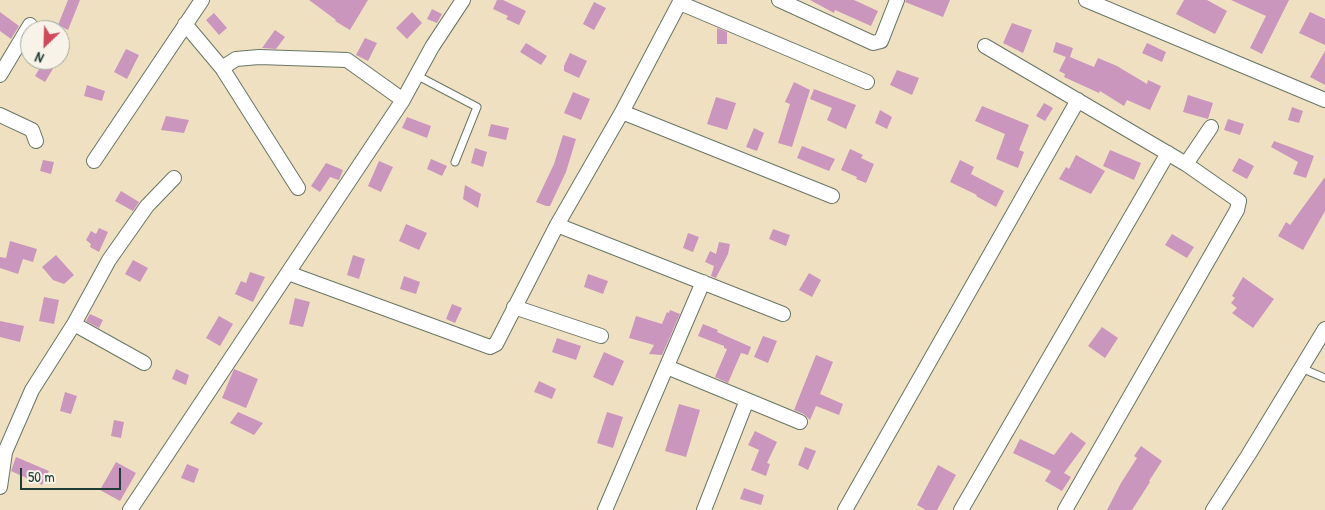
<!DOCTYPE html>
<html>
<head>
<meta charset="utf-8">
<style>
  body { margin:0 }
  #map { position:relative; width:1325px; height:510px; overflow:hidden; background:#efe0c1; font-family:"Patrick Hand",sans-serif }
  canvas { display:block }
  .north { position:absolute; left:20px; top:20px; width:50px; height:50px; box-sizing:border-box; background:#f7f3e8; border:1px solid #a1aaa0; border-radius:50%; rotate:204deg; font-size:14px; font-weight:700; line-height:20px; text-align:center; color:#1f3d34 }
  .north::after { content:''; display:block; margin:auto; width:18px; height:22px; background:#d1495b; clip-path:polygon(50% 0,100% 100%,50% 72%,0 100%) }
  .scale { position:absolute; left:20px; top:468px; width:101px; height:22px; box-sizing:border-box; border:2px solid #1f3d34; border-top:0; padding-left:6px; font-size:15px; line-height:18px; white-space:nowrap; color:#1f3d34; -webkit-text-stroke:4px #f7f3e8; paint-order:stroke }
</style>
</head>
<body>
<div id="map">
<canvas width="1325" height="510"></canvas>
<div class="north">N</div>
<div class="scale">50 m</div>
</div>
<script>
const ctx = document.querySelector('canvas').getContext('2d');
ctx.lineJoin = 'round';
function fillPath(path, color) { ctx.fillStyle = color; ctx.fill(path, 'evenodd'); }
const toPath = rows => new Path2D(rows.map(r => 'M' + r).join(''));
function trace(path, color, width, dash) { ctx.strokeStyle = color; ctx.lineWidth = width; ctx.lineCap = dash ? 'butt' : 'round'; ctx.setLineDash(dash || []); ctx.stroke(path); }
fillPath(toPath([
  [68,0,80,0,68,30,58,25],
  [309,0,368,0,350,30,335,21,336,20],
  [497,0,503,0,526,11,519,25,506,19,508,16,493,9],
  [810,0,854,0,878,11,871,26,835,10,834,13],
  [906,0,950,0,943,17,905,2],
  [1184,0,1207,0,1227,11,1215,34,1176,14],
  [1231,0,1289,0,1262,54,1250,48,1266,16],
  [594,2,606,8,594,30,583,24],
  [432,9,442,14,437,23,427,19],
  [0,12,19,26,11,39,0,31],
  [412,12,422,23,407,39,396,28],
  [1310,12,1325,19,1325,45,1299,33],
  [214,13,227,28,219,35,206,20],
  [1012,23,1032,30,1023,53,1003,43],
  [717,28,727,32,727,44,717,44],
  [275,30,285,37,276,49,262,48],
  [365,38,377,43,368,61,356,55],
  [1056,42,1073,48,1070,57,1094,67,1098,58,1117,66,1147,84,1148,80,1161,86,1150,110,1127,100,1124,106,1100,91,1099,93,1064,77,1065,74,1059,71,1066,57,1053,52],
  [526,43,547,56,541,65,520,52],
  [1147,43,1166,52,1162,62,1142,53],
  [126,49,139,55,127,79,114,72],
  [1325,51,1325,85,1310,77],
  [570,53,587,61,579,78,564,71,564,66],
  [44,61,54,67,45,82,35,76],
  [897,70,919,78,912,95,890,85],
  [794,82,810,90,792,147,778,143,790,104,785,102],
  [87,85,105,91,102,101,84,96],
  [814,89,856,105,846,129,827,120,832,108,810,99],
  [573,92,590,99,581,120,564,113],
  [1188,95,1213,103,1208,119,1183,112],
  [716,97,736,103,727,130,707,124],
  [1044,103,1053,108,1045,121,1036,116],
  [982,106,1029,125,1019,150,1024,152,1018,168,996,159,1005,134,975,121],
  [1292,107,1303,111,1299,123,1288,120],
  [880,110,892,117,887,129,875,123],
  [166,116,189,120,184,133,161,130],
  [407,117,431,126,427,138,402,128],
  [1228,119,1244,124,1240,135,1224,130],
  [491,124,509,128,506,140,488,136],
  [754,128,764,133,757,151,746,147],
  [563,135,576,139,566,172,550,206,546,206,536,202,554,164],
  [1274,141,1314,156,1306,178,1293,174,1298,162,1271,147],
  [802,146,835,159,829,171,797,158],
  [475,148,487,152,483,167,471,163],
  [850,149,863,155,861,158,874,164,866,183,856,179,857,177,841,170],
  [1110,150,1141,163,1134,180,1103,166],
  [1076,155,1105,171,1091,194,1059,179,1066,167,1069,169],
  [1239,158,1254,166,1247,179,1232,171],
  [431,159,447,166,442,176,427,169],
  [43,160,54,162,51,174,40,171],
  [960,160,974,167,971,174,1004,191,996,207,976,196,977,195,950,182],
  [379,161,393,167,381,192,368,186],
  [326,163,343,170,339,180,330,177,320,192,311,186],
  [1325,177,1325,211,1303,250,1278,236,1286,222,1290,225],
  [465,185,481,194,478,208,463,199],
  [121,191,139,202,133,211,115,201],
  [406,224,427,233,419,250,399,241],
  [99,228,108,232,99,252,90,247,91,244,86,240,91,231,96,234],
  [773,229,790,235,786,246,769,239],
  [688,233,699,237,693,252,683,248],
  [1172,234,1194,247,1187,258,1165,245],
  [10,241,37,249,33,262,23,259,18,274,0,268,0,257,6,258],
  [719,242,730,244,728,254,716,278,711,276,714,266,705,262,710,251,716,254],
  [56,255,74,275,64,284,53,280,42,267],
  [353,255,365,259,359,279,347,275],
  [133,260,148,268,140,282,125,274],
  [250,272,265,277,253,302,235,294,241,281,246,283],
  [809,273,821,280,812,297,799,290],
  [588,274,608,281,603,294,584,287],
  [404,276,420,282,416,294,400,289],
  [1243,277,1274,299,1253,328,1232,313,1237,308,1231,303,1235,298,1232,296],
  [44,297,59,300,54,324,39,321],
  [295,298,310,302,303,327,289,324],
  [452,304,462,308,455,323,446,319],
  [670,310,680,314,662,355,649,354,654,345,629,338,636,316,662,324,667,312,669,313],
  [90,314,103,320,99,328,86,321],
  [219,316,233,324,220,346,206,338],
  [0,321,24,326,20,342,0,337],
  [703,324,718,330,717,332,751,347,748,355,741,353,728,383,715,377,727,349,724,348,724,346,698,336],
  [1102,327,1118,338,1105,358,1088,346],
  [763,336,777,341,768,363,754,357],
  [557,338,581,346,576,360,552,352],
  [604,352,624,361,613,386,593,377],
  [816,355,833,362,820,394,843,404,839,415,816,406,810,420,804,414,794,410],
  [176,369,189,375,186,385,172,379],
  [234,369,258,379,246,408,222,398],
  [539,381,556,389,552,399,534,392],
  [65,392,77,396,71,414,60,411],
  [679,404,700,410,686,457,665,451],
  [238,412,263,423,254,435,230,423],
  [607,412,623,417,613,448,597,443],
  [114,420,124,422,121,438,111,436],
  [755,431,777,442,767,463,770,464,766,476,751,470,759,450,748,445],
  [1071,432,1086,443,1064,473,1071,477,1062,491,1045,481,1051,471,1013,453,1020,439,1054,455],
  [1141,446,1162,461,1149,481,1150,482,1132,510,1107,510,1121,483,1137,458,1134,456],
  [805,447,816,451,808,470,798,465],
  [16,457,49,471,42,485,11,471],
  [116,462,136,473,120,501,100,490],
  [187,464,199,469,194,483,181,478],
  [938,465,956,475,937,510,926,510,917,505],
  [744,488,764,495,761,505,740,499]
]), '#cb96be');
const service = toPath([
  [418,76,477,107,455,162],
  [1301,368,1325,378]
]);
const minor = toPath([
  [779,0,873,43,881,41,897,0],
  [1086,0,1325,100],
  [680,3,867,82],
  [185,24,222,68,236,59,259,57,347,60,403,100],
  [985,46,1186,164,1239,201,1237,210,1065,510],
  [222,68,298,188],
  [0,75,30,25],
  [622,112,832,196],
  [0,115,32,130,36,141],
  [94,161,202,0],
  [1186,164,1211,127],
  [557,225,783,314],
  [288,273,490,347,496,344,557,225,622,112,681,0],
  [514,307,601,336],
  [74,324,144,363],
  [667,367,800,422],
  [0,487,5,452,32,390,74,324,109,260,147,206,174,178],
  [130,510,403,100,432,47,463,0],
  [605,510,703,282],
  [704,510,747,400],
  [845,510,1078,100],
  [961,510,1168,153],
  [1213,510,1249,454,1325,329]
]);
trace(service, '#687665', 9);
trace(minor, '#687665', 16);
trace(service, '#fff', 7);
trace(minor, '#fff', 14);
</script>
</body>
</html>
